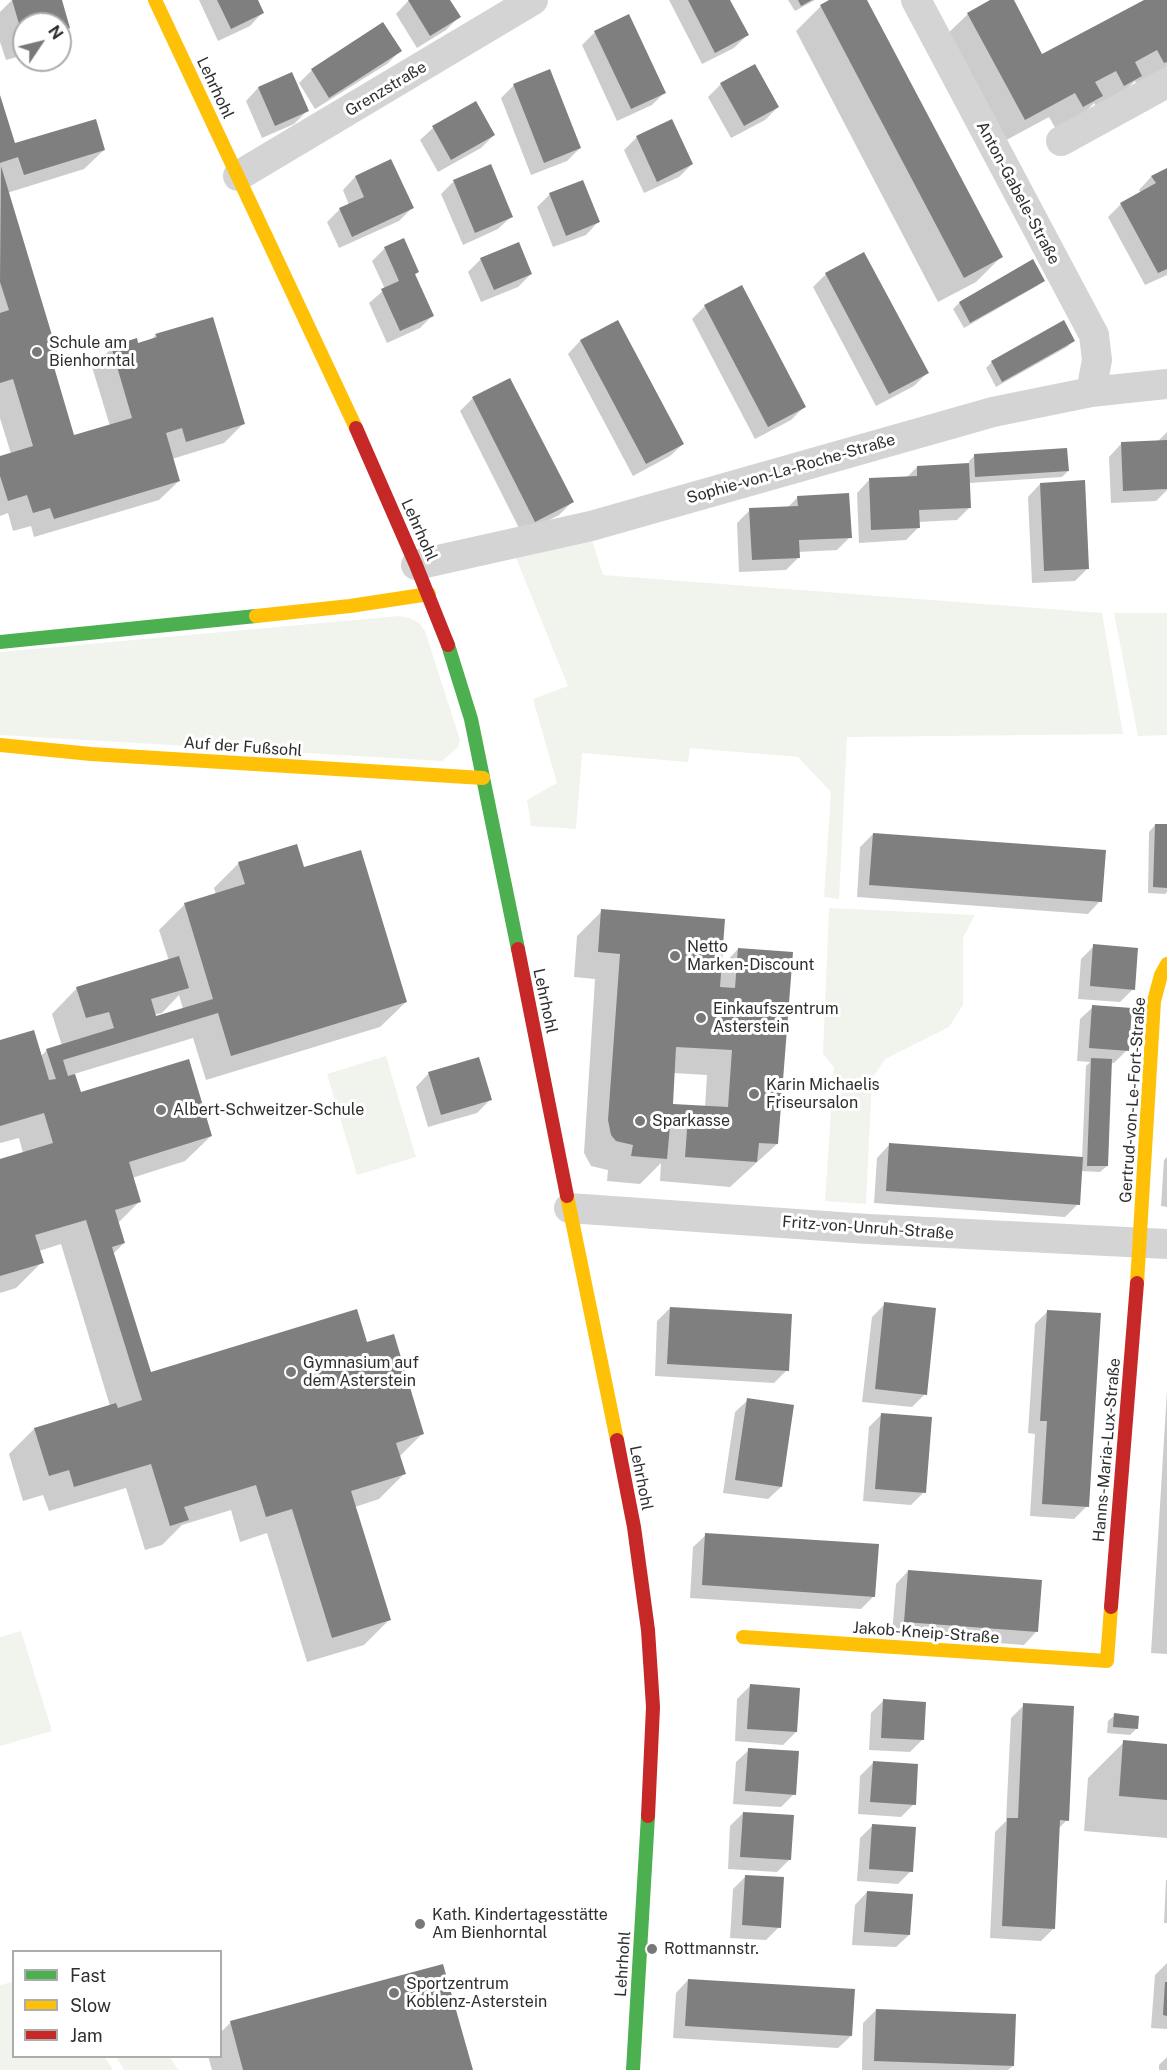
<!DOCTYPE html>
<html>
<head>
<meta charset="utf-8">
<style>
  body { margin:0 }
  #map { position:relative; width:1167px; height:2070px; overflow:hidden; background:#fff; font-family:"Public Sans",sans-serif }
  canvas { display:block }
  .legend { position:absolute; left:12px; top:1950px; width:210px; height:108px; box-sizing:border-box; background:#fff; border:2px solid #acacac; margin:0; padding:8px 10px; list-style:none; font-size:18px; color:#2f2f2f }
  .legend li { display:flex; align-items:center; gap:12px; height:30px }
  .legend b { width:30px; border:2px solid #acacac }
  .north { position:absolute; left:12px; top:12px; width:60px; height:60px; box-sizing:border-box; background:#fff; border:2px solid #acacac; border-radius:50%; rotate:55deg; font-size:16px; font-weight:700; line-height:24px; text-align:center; color:#2f2f2f }
  .north::after { content:''; display:block; margin:auto; width:21px; height:27px; background:#787878; clip-path:polygon(50% 0,100% 100%,50% 72%,0 100%) }
</style>
</head>
<body>
<div id="map">
<canvas width="1167" height="2070"></canvas>
<ul class="legend">
<li><b style="height:8px;background:#4caf50"></b>Fast</li>
<li><b style="height:8px;background:#ffc107"></b>Slow</li>
<li><b style="height:8px;background:#c62828"></b>Jam</li>
</ul>
<div class="north">N</div>
</div>
<script>
const ctx = document.querySelector('canvas').getContext('2d');
ctx.lineJoin = 'round';
function fillPath(path, color) { ctx.fillStyle = color; ctx.fill(path, 'evenodd'); }
const toPath = rows => new Path2D(rows.map(r => 'M' + r).join(''));
function trace(path, color, width, dash) { ctx.strokeStyle = color; ctx.lineWidth = width; ctx.lineCap = dash ? 'butt' : 'round'; ctx.setLineDash(dash || []); ctx.stroke(path); }
function drawText(font, color, halo, rows, align = 'center') {
  ctx.font = font + ' "Public Sans",sans-serif'; ctx.lineWidth = 6; ctx.setLineDash([]); ctx.textBaseline = 'middle'; ctx.strokeStyle = halo; ctx.fillStyle = color; for (const [text, x, y, turn = 0] of rows) {
    ctx.save(); ctx.translate(x, y); ctx.rotate((+turn || 0) * Math.PI / 180); ctx.textAlign = isNaN(turn) ? turn : align; if (halo) ctx.strokeText(text, 0, 0); ctx.fillText(text, 0, 0); ctx.restore();
  }
}
fillPath(toPath([
  [591,537,603,575,1102,613,1123,734,847,737,839,899,824,897,831,792,798,757,690,748,688,762,582,753,576,829,531,826,527,800,557,783,533,699,568,686,516,558],
  [1114,613,1167,613,1167,735,1138,736],
  [399,616,409,618,419,623,425,631,460,740,458,747,442,761,0,735,0,652],
  [829,908,975,915,963,938,963,1005,949,1027,885,1059,872,1079,866,1204,825,1201,834,1067,823,1054],
  [386,1056,416,1157,357,1175,327,1074],
  [21,1631,52,1731,0,1746,0,1637],
  [13,1982,14,2056,105,2057,113,2070,0,2070,0,1985],
  [116,2057,170,2057,178,2070,124,2070]
]), '#f0f4ed');
fillPath(toPath([
  [12,0,60,0,69,27,60,36,60,24,24,24,24,55,6,60,0,42,0,12],
  [199,0,256,0,262,13,250,26,218,41],
  [409,0,448,0,459,17,446,30,417,48,396,14],
  [669,0,729,0,747,35,734,48,702,64],
  [788,0,815,0,795,11],
  [833,0,865,0,1001,257,976,282,938,302,796,31,821,6],
  [993,0,1012,0,1042,56,1147,0,1167,0,1167,67,1156,78,1138,88,1135,81,1115,101,1098,110,1094,103,1076,122,1057,131,1049,117,999,144,942,39,968,14],
  [595,32,665,92,652,105,617,121,582,45],
  [400,51,387,64,315,109,299,83,312,70],
  [291,74,307,111,294,124,262,138,246,101,258,88],
  [721,84,778,107,765,120,731,138,708,97],
  [514,85,580,148,567,161,531,175,501,98],
  [0,98,14,145,104,150,84,169,7,193,59,365,53,370,73,437,110,426,92,367,112,348,137,345,150,341,156,335,243,424,224,443,172,459,179,481,159,500,34,537,31,526,13,531,8,513,0,516,0,458,11,454,0,418],
  [475,103,494,135,481,148,438,172,420,140,433,128],
  [671,121,692,164,679,177,644,193,624,150,637,137],
  [391,161,412,208,399,221,339,248,327,222,340,209,349,205,343,190,355,177],
  [1167,169,1167,275,1145,285,1108,217,1121,204,1141,193,1139,190,1151,177],
  [454,181,511,217,498,229,463,245,441,194],
  [550,194,598,222,586,235,553,247,537,207],
  [385,248,418,272,414,275,433,315,420,328,387,343,369,303,385,289,372,261],
  [863,254,927,373,914,386,876,406,813,287,826,274],
  [481,259,531,274,518,287,481,302,468,272],
  [1033,261,1043,280,1037,286,964,328,953,309,959,303],
  [705,306,804,407,791,420,755,439,692,319],
  [618,322,683,444,670,456,633,476,568,354,580,341],
  [1073,341,1067,347,996,387,986,368,992,362],
  [509,380,572,502,559,515,522,534,460,411,472,399],
  [1167,432,1167,490,1156,501,1111,503,1109,457,1121,444,1157,442],
  [975,455,1068,471,1062,477,969,483,970,507,957,520,918,522,918,528,906,540,859,543,857,493,869,480,906,478,917,467,969,465,969,461],
  [1040,484,1088,568,1075,581,1032,583,1028,497],
  [798,497,850,537,837,550,798,552,799,557,786,570,739,572,737,523,750,510,787,508],
  [1155,825,1167,826,1167,892,1165,894,1148,893,1149,832],
  [873,834,1100,901,1088,914,857,897,860,847],
  [239,863,303,869,406,1002,380,1027,206,1080,193,1038,74,1074,80,1094,211,1136,185,1161,132,1178,140,1201,118,1223,124,1243,113,1254,150,1374,366,1344,422,1434,399,1457,404,1474,379,1499,355,1507,389,1620,364,1645,307,1662,267,1533,240,1542,231,1510,182,1525,162,1545,145,1550,126,1488,49,1511,43,1495,23,1501,9,1454,34,1429,110,1406,61,1244,39,1251,42,1262,16,1288,0,1293,0,1160,23,1153,19,1138,0,1143,0,1042,40,1057,47,1050,62,1046,52,1014,77,988,169,961,159,930,185,904,216,895,214,888],
  [179,995,183,1009,155,1018,154,1015,162,1013],
  [602,911,720,968,738,949,777,1144,730,1187,660,1181,661,1163,640,1184,607,1181,608,1170,591,1166,584,1153,595,979,574,977,577,936],
  [673,1073,707,1075,705,1107,672,1105],
  [1094,946,1133,989,1120,1002,1078,999,1081,959],
  [1093,1007,1127,1050,1114,1063,1111,1063,1107,1166,1100,1172,1080,1171,1078,1204,1065,1217,874,1203,877,1158,889,1145,1082,1159,1086,1066,1090,1062,1077,1061,1080,1019],
  [478,1059,490,1100,477,1113,428,1127,416,1087,428,1074],
  [1167,1157,1167,1207,1161,1206,1164,1160],
  [885,1304,925,1394,912,1407,862,1402,872,1317],
  [670,1308,787,1370,774,1383,655,1376,657,1321],
  [1048,1311,1087,1506,1074,1519,1030,1516,1035,1434,1028,1433,1035,1324],
  [1167,1390,1167,1654,1151,1653],
  [748,1400,781,1487,768,1499,723,1493,735,1412],
  [882,1414,924,1492,911,1505,863,1501,869,1427],
  [706,1535,874,1596,861,1609,690,1598,693,1547],
  [908,1571,1036,1632,1024,1645,892,1635,896,1584],
  [750,1686,796,1732,783,1745,735,1741,737,1699],
  [884,1700,922,1740,910,1752,869,1750,871,1713],
  [1024,1705,1067,1820,1058,1829,1054,1928,1041,1941,990,1938,995,1832,1006,1821,1011,1718],
  [1115,1715,1136,1729,1130,1735,1107,1733,1108,1721],
  [1124,1742,1167,1745,1167,1838,1084,1831,1088,1778],
  [749,1750,794,1794,781,1807,733,1804,736,1762],
  [873,1763,914,1804,901,1817,858,1814,860,1776],
  [743,1813,790,1859,777,1872,728,1869,730,1826],
  [873,1825,911,1871,898,1884,857,1881,860,1838],
  [746,1876,779,1927,766,1940,730,1938,733,1889],
  [1166,1880,1167,1880,1167,1923,1164,1923],
  [867,1892,909,1935,896,1947,852,1945,855,1905],
  [1167,1963,1167,2029,1151,2028,1155,1975],
  [688,1980,851,2036,838,2048,673,2038,676,1993],
  [876,2010,1013,2066,1008,2070,862,2070,863,2023],
  [231,2022,471,2070,212,2070,208,2056,220,2056,220,2033],
  [1167,2057,1167,2070,1159,2070,1159,2065]
]), '#0003');
fillPath(toPath([
  [12,0,62,0,70,28,60,31,60,24,24,24,23,37],
  [217,0,258,0,264,13,231,29],
  [408,0,450,0,461,17,430,36],
  [688,0,730,0,749,35,715,53],
  [798,0,812,0,801,6],
  [829,0,867,0,1003,257,964,278,820,5],
  [990,0,1014,0,1042,54,1144,0,1167,0,1167,62,1164,63,1157,50,1135,62,1142,76,1124,86,1116,71,1095,82,1103,96,1083,107,1075,93,1025,120,967,13],
  [629,14,666,93,631,109,594,31],
  [383,22,402,51,329,98,311,69],
  [755,64,779,107,744,126,720,83],
  [550,69,581,148,544,163,513,84],
  [292,72,309,111,275,126,258,87],
  [0,95,15,143,96,119,105,150,24,175,18,157,0,163],
  [476,101,495,135,451,160,432,126],
  [672,119,693,164,657,182,636,136],
  [391,159,414,208,352,237,339,208,364,197,355,176],
  [491,164,513,217,475,233,453,180],
  [1,166,61,365,54,367,74,435,132,418,111,346,137,338,138,343,157,337,155,334,213,317,245,424,186,442,182,428,166,433,180,481,54,519,50,508,33,513,27,495,8,501,0,476,0,456,33,446,13,379,0,383,0,313,9,310,0,282],
  [1167,168,1167,269,1158,273,1120,203,1156,183,1151,176],
  [583,180,600,222,566,236,549,193],
  [404,238,419,272,415,274,434,316,400,331,381,289,399,281,384,247],
  [519,242,532,274,494,290,480,258],
  [864,252,929,373,889,394,825,273],
  [1033,259,1045,281,970,323,959,302],
  [742,285,806,407,768,427,704,305],
  [618,320,684,444,646,464,580,340],
  [1064,320,1075,341,1002,382,991,361],
  [510,378,574,502,535,522,472,397],
  [1167,440,1167,489,1123,491,1121,442],
  [1067,448,1069,471,975,477,974,454],
  [969,463,971,508,919,510,920,528,871,530,869,478,917,476,917,466],
  [1085,480,1089,569,1044,571,1040,483],
  [849,493,852,538,799,540,800,558,752,560,749,508,798,506,797,496],
  [1155,824,1167,824,1167,888,1153,887],
  [873,833,1106,850,1102,902,869,885],
  [297,844,304,867,361,850,407,1002,231,1056,218,1013,63,1060,68,1076,75,1074,81,1092,189,1059,212,1136,129,1162,141,1202,115,1210,125,1243,112,1247,151,1372,357,1309,367,1342,394,1334,424,1434,396,1443,406,1474,351,1491,391,1620,332,1638,292,1509,266,1517,256,1485,184,1507,189,1520,170,1526,151,1464,74,1487,69,1470,49,1476,34,1428,116,1403,118,1408,142,1400,86,1220,35,1235,44,1263,0,1276,0,1159,53,1143,44,1113,0,1126,0,1040,34,1030,49,1080,56,1079,46,1049,114,1028,109,1012,86,1018,76,987,179,956,189,988,151,999,156,1016,213,999,184,903,245,884,238,862],
  [601,909,725,919,720,987,735,988,738,948,793,952,778,1144,759,1143,757,1162,685,1157,688,1116,671,1115,667,1159,631,1156,633,1145,616,1141,611,1135,608,1120,620,954,598,952],
  [676,1047,732,1050,728,1107,673,1104],
  [1093,944,1138,948,1135,990,1090,986],
  [1092,1005,1132,1008,1129,1051,1089,1048],
  [479,1057,492,1100,441,1115,428,1072],
  [1091,1058,1112,1059,1108,1166,1087,1166],
  [889,1143,1083,1157,1080,1205,886,1191],
  [884,1302,936,1308,927,1395,875,1389],
  [670,1307,792,1314,789,1371,667,1364],
  [1047,1310,1101,1313,1089,1507,1042,1504,1047,1421,1040,1421],
  [747,1398,794,1405,782,1487,735,1480],
  [881,1413,932,1417,926,1493,875,1489],
  [705,1533,879,1544,875,1597,702,1585],
  [908,1570,1042,1580,1038,1632,904,1622],
  [750,1684,800,1688,797,1732,747,1729],
  [883,1699,926,1702,924,1740,881,1738],
  [1023,1703,1074,1706,1069,1821,1060,1820,1055,1929,1002,1926,1007,1818,1018,1818],
  [1114,1713,1139,1716,1138,1729,1113,1727],
  [1123,1740,1167,1744,1167,1800,1119,1796],
  [748,1748,799,1751,796,1795,745,1791],
  [873,1761,918,1764,916,1805,870,1802],
  [743,1812,794,1815,791,1860,740,1857],
  [872,1824,916,1827,913,1872,869,1869],
  [745,1875,784,1877,781,1928,742,1925],
  [867,1891,913,1894,910,1935,864,1932],
  [443,1964,473,2070,243,2070,230,2021],
  [688,1979,855,1989,852,2036,685,2026],
  [1165,1982,1167,1982,1167,2016,1163,2015],
  [876,2009,1016,2014,1014,2066,874,2061]
]), '#7f7f7f');
trace(toPath([
  [916,0,1094,335,1097,360,1091,392],
  [1061,141,1167,83],
  [238,176,533,0],
  [416,565,591,526,993,412,1091,392,1167,384],
  [569,1208,868,1229,1167,1244]
]), '#d4d4d4', 30);
trace(toPath([
  [0,642,256,616],
  [448,645,471,719,518,949],
  [633,2070,648,1816]
]), '#4caf50', 14);
trace(toPath([
  [155,0,356,428],
  [256,616,350,606,429,594],
  [0,745,91,754,483,778],
  [567,1196,617,1440],
  [1137,1283,1154,1001,1161,975,1167,964],
  [743,1637,1107,1661,1111,1607]
]), '#ffc107', 14);
trace(toPath([
  [356,428,416,565,448,645],
  [518,949,567,1196],
  [617,1440,634,1527,648,1630,653,1707,648,1816],
  [1111,1607,1137,1283]
]), '#c62828', 14);
for (const [x, y, r, color] of [
  [37,352,6,"#787878"],
  [675,956,6,"#787878"],
  [701,1018,6,"#787878"],
  [754,1094,6,"#787878"],
  [161,1110,6,"#787878"],
  [640,1121,6,"#787878"],
  [291,1372,6,"#787878"],
  [420,1924,6,"#787878"],
  [652,1949,6,"#787878"],
  [394,1993,6,"#787878"]
]) { const dot = new Path2D(); dot.arc(x, y, r, 0, 2 * Math.PI); ctx.fillStyle = color; ctx.fill(dot); trace(dot, '#fff', 2); }
drawText('16px', '#2f2f2f', '#fff', [
  ["Lehrhohl",215,88,65],
  ["Grenzstraße",386,89,-31],
  ["Anton-Gabele-Straße",1018,193,62],
  ["Sophie-von-La-Roche-Straße",791,469,-16],
  ["Lehrhohl",419,530,66],
  ["Auf der Fußsohl",243,747,4],
  ["Lehrhohl",545,1001,78],
  ["Gertrud-von-Le-Fort-Straße",1133,1100,-86],
  ["Fritz-von-Unruh-Straße",868,1228,4],
  ["Hanns-Maria-Lux-Straße",1107,1450,-85],
  ["Lehrhohl",641,1478,79],
  ["Jakob-Kneip-Straße",926,1633,4],
  ["Lehrhohl",623,1964,-86]
]);
drawText('16px', '#2f2f2f', '#fff', [
  ["Schule am",49,343],
  ["Bienhorntal",49,361],
  ["Netto",687,947],
  ["Marken-Discount",687,965],
  ["Einkaufszentrum",713,1009],
  ["Asterstein",713,1027],
  ["Karin Michaelis",766,1085],
  ["Friseursalon",766,1103],
  ["Albert-Schweitzer-Schule",173,1110],
  ["Sparkasse",652,1121],
  ["Gymnasium auf",303,1363],
  ["dem Asterstein",303,1381],
  ["Kath. Kindertagesstätte",432,1915],
  ["Am Bienhorntal",432,1933],
  ["Rottmannstr.",664,1949],
  ["Sportzentrum",406,1984],
  ["Koblenz-Asterstein",406,2002]
], 'left');
</script>
</body>
</html>
